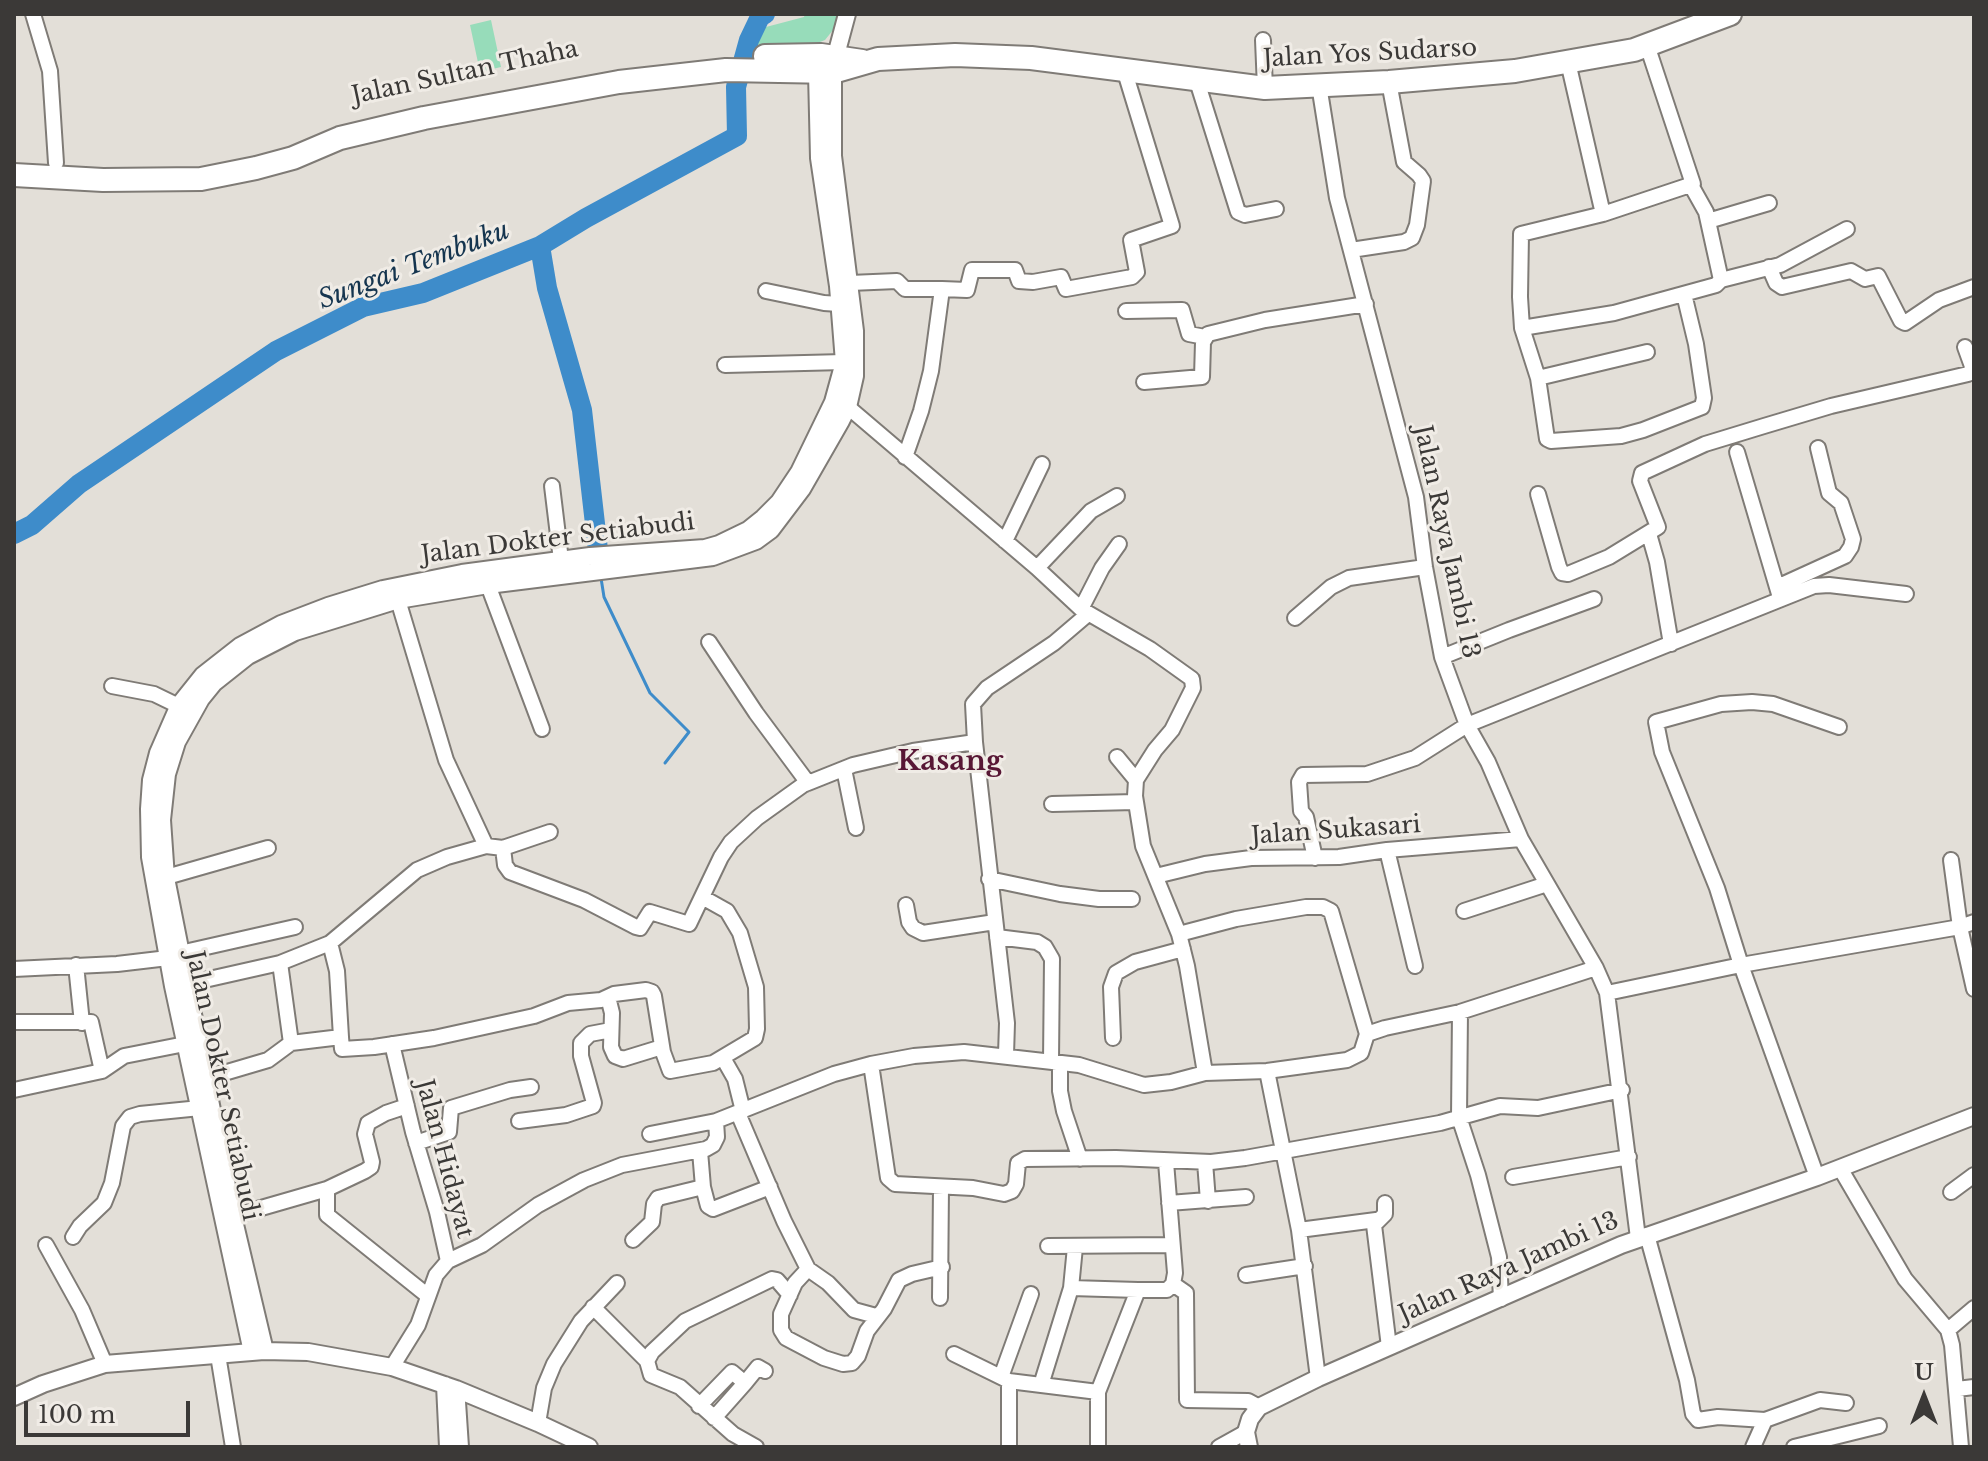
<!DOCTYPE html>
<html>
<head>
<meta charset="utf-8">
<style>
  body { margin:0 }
  #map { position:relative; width:1988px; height:1461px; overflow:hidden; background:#e3dfd8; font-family:"Libre Baskerville",serif }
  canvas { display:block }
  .frame { position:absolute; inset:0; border:16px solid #3b3937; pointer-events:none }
  .north { position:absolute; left:1884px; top:1357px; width:80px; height:80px; -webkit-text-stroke:6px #f0ece6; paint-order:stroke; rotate:0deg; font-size:22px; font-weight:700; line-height:32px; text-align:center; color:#3b3937 }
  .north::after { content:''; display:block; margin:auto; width:28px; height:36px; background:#3b3937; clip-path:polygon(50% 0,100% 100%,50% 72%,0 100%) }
  .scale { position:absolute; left:24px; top:1401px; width:166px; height:36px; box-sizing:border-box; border:4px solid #3b3937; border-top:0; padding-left:10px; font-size:24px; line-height:28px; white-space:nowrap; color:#3b3937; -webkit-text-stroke:6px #f0ece6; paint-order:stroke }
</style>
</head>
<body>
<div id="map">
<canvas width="1988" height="1461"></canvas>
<div class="frame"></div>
<div class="north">U</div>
<div class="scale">100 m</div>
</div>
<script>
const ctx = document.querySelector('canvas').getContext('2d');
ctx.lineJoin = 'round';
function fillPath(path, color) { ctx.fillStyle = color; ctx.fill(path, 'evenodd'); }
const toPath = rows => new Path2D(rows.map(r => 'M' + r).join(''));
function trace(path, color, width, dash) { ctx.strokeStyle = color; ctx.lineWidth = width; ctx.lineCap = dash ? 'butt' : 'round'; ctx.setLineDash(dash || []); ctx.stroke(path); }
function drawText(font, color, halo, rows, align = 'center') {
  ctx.font = font + ' "Libre Baskerville",serif'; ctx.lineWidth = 6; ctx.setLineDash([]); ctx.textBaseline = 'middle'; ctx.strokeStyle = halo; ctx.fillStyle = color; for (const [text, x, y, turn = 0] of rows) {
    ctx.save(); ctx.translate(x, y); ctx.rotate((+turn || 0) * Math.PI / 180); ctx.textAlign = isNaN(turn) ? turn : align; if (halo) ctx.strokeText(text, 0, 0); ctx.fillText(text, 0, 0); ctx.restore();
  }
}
fillPath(toPath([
  [805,14,839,14,837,25,825,40,812,45,756,49,756,38,766,27,804,17],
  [491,20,501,67,480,72,470,25]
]), '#97dcba');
trace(toPath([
  [601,578,604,597,650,693,689,732,665,763]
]), '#3e8cca', 3);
trace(toPath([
  [540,246,547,288,582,410,598,550],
  [14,534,32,525,79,484,276,351,363,307,423,293,540,246,586,218,737,136,736,87,749,40,760,17,765,14]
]), '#3e8cca', 20);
const minor = toPath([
  [33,14,50,71,56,163],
  [1263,40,1265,88],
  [1647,45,1693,184,1603,214,1521,234,1520,297,1522,328,1538,378,1547,439,1551,441,1621,436,1643,430,1702,407,1704,398,1696,344,1684,294],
  [1568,62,1603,214],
  [1196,78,1238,212,1245,215,1276,209],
  [1319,85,1337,198,1416,497,1425,567,1442,657,1467,725,1488,762,1521,839,1596,968,1607,993,1638,1238],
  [1692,187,1706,212,1721,280],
  [1708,221,1769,203],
  [1351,250,1404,242,1412,238,1417,225,1423,181,1419,175,1404,162,1389,82],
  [1769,267,1776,283,1782,287,1851,271,1865,279,1878,276,1901,321,1905,323,1939,300,1974,287],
  [850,283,897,281,905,289,942,289],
  [766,291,824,303,839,304],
  [1126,311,1182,310,1189,334,1205,337],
  [1522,328,1614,313,1716,285,1721,280,1780,265,1847,229],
  [725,365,844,362],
  [1538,378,1647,352],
  [1144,382,1202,377,1203,342,1208,334,1265,320,1366,304],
  [839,404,848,407,1037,568,1081,609,1150,649,1192,679,1193,688,1172,730,1155,750,1136,780,1135,796,1143,846,1179,934,1187,966,1205,1073],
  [1737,452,1779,594],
  [905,457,921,411,931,371,942,289,967,290,972,270,1015,270,1019,281,1033,282,1061,277,1066,289,1132,277,1137,272,1131,240,1172,226,1124,69],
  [552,486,561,560],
  [1538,494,1559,567,1562,573,1568,574,1609,557,1658,527,1640,481,1642,473,1705,444,1764,426,1831,406,1968,374,1973,369,1965,347],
  [1649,534,1657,562,1671,644],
  [1005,541,1042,464],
  [1037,568,1091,511,1117,496],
  [488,585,542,729],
  [1777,587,1845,556,1851,547,1853,539,1841,503,1829,493,1818,448],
  [398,600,446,760,486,846,503,848,505,865,510,872,584,900,636,927,640,928,650,912,689,924,721,857,731,842,757,818,803,785,853,765,913,751,975,742],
  [1081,609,1102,568,1119,544],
  [1295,618,1331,587,1349,578,1425,567],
  [709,642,756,713,808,783],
  [1442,657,1509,630,1594,599],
  [112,686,154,694,187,710],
  [1117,757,1136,780],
  [844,769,856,828],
  [1052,804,1135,802],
  [503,848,550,832],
  [1387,850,1415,966],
  [1315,858,1306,817,1301,811,1299,782,1303,775,1367,774,1415,758,1467,725,1814,586,1829,585,1906,594],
  [1951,860,1960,927,1974,989],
  [1156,876,1205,864,1251,858,1339,857,1387,850,1521,839],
  [989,879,1060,894,1099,899,1132,899],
  [156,880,268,848],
  [906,905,909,922,913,928,923,933,995,922],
  [1464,911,1547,884],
  [997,937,1037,942,1045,947,1052,959,1051,1061],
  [330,943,337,971,341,1037],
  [180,953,295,927],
  [280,963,291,1043,341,1037,342,1049,374,1047,434,1038,534,1016,568,1003,601,1000,614,994,646,990,652,992,654,996,663,1052,670,1071,713,1063,755,1038,757,1029,756,987,740,933,727,911,702,897],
  [76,965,82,1023],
  [14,969,117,964,168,958],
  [178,986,280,963,330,943,417,870,447,857,486,846],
  [1607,993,1741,965,1717,888,1662,752,1656,722,1721,704,1752,702,1773,704,1839,727],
  [608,997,612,1013,611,1047,615,1056,623,1059,662,1047],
  [1460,1012,1459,1117,1478,1175,1499,1257,1501,1299],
  [14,1022,91,1022,102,1071],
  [1367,1034,1385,1028,1460,1012,1596,968],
  [1113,1038,1111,987,1116,973,1135,962,1183,949],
  [392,1044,413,1132,437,1212,448,1261],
  [1006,1055,1007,1023,975,742,973,704,987,688,1054,643,1088,614],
  [723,1058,735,1079,743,1111],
  [1060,1063,1060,1091,1064,1111,1080,1159],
  [871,1064,888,1178,895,1184,973,1188,1004,1194,1012,1191,1016,1184,1018,1163,1025,1159,1116,1158,1211,1162,1245,1158,1440,1123,1500,1106,1538,1108,1622,1090],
  [1267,1071,1299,1230,1318,1378],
  [207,1078,268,1060,291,1043],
  [14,1090,102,1071,124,1056,185,1044],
  [738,1113,784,1221,808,1269,828,1283,854,1310,876,1316],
  [519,1121,566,1115,593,1106,594,1103,581,1056,581,1043,590,1034,611,1030],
  [650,1134,716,1121],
  [416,1143,449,1132,451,1108,510,1090,531,1087],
  [700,1151,703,1187,708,1206,713,1209,770,1187],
  [1205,1162,1208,1201],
  [1840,1168,1905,1279,1948,1330,1952,1345,1961,1447],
  [1513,1177,1629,1157],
  [1817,1177,1741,965,1960,927,1974,922],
  [327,1189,327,1215,428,1296],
  [1951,1192,1974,1175],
  [1169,1203,1246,1197],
  [1385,1203,1385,1214,1374,1225,1389,1347],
  [223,1219,327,1189,365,1171,371,1167,372,1162,365,1134,368,1123,386,1113,407,1106],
  [1299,1230,1376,1220],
  [1647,1235,1687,1380,1693,1414,1698,1420,1718,1417,1765,1420,1820,1400,1846,1403],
  [73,1237,80,1226,104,1203,112,1183,123,1126,130,1117,140,1114,200,1108],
  [633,1240,652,1222,654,1204,658,1198,703,1187],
  [46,1245,82,1310,105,1364],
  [1048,1246,1172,1245],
  [808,1269,795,1283,781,1314,781,1330,786,1338,824,1358,843,1364,852,1363,858,1356,867,1331,884,1309,899,1280,912,1274,942,1267],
  [1246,1275,1305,1266],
  [1173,1284,1186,1293,1187,1400,1248,1401,1259,1407],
  [1071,1288,1138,1290],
  [940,1298,941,1187],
  [593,1307,647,1361],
  [1948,1330,1974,1308],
  [954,1354,1009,1381,1098,1392],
  [218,1355,233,1447],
  [392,1367,418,1325,436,1275,448,1261,482,1245,538,1205,584,1180,622,1165,706,1149,713,1145,717,1137,716,1121,834,1074,871,1064,914,1056,964,1052,1079,1065,1144,1085,1171,1082,1205,1073,1267,1071,1347,1060,1361,1053,1367,1034,1331,911,1323,907,1306,907,1236,919,1179,934],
  [1001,1377,1031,1294],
  [745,1383,758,1367,765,1371],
  [1041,1385,1071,1288,1075,1247],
  [1957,1389,1974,1387],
  [699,1406,732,1372,745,1383,714,1418],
  [538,1423,544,1388,554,1364,581,1321,617,1283],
  [756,1447,733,1434,680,1387,651,1375,647,1361,652,1352,685,1321,772,1279,777,1280,790,1295],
  [1009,1447,1009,1381],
  [1098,1447,1098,1392,1138,1290,1167,1290,1173,1284,1175,1273,1166,1162],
  [1219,1447,1246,1432],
  [1753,1447,1765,1420],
  [1794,1447,1879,1426]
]);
const tertiary = toPath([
  [836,55,847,14],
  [265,1351,233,1216,166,878,162,820,167,774,177,742,201,699,214,683,248,656,295,632,398,600,488,585,713,557,756,541,771,530,802,489,841,421,848,407,855,376,855,331,833,156,833,72],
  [252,1352,173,986,150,857,149,809,151,780,158,753,179,705,203,675,240,646,281,624,328,606,383,589,462,573,590,556,705,548,719,544,748,530,763,518,779,502,799,472,833,402,844,362,838,286,819,158,817,72],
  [445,1385,448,1447],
  [14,1397,43,1384,105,1364,264,1351,308,1352,392,1367,456,1389,538,1423,589,1447],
  [457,1402,460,1447],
  [1249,1447,1246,1432,1250,1419,1259,1407,1318,1378,1621,1245,1817,1177,1974,1116]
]);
const trunk = toPath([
  [765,56,821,55,862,61],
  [14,175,103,180,201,179,256,168,293,158,340,138,424,118,619,82,726,70,833,72,878,59,955,55,1031,58,1265,88,1389,82,1515,71,1634,50,1730,14]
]);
trace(minor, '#7f7b76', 18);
trace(tertiary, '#7f7b76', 20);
trace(trunk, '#7f7b76', 26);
trace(minor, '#fff', 14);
trace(tertiary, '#fff', 16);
trace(trunk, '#fff', 22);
drawText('24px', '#3b3937', '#f0ece6', [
  ["Jalan Yos Sudarso",1370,54,-3],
  ["Jalan Sultan Thaha",465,73,-12],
  ["Jalan Dokter Setiabudi",558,539,-7],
  ["Jalan Raya Jambi 13",1446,542,78],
  ["Jalan Sukasari",1336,831,-4],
  ["Jalan Dokter Setiabudi",222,1086,78],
  ["Jalan Hidayat",444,1159,75],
  ["Jalan Raya Jambi 13",1509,1268,-24]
]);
drawText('italic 26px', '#15354f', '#f0ece6', [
  ["Sungai Tembuku",414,266,-21]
]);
drawText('bold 28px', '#581735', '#f0ece6', [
  ["Kasang",950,762]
]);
</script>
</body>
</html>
